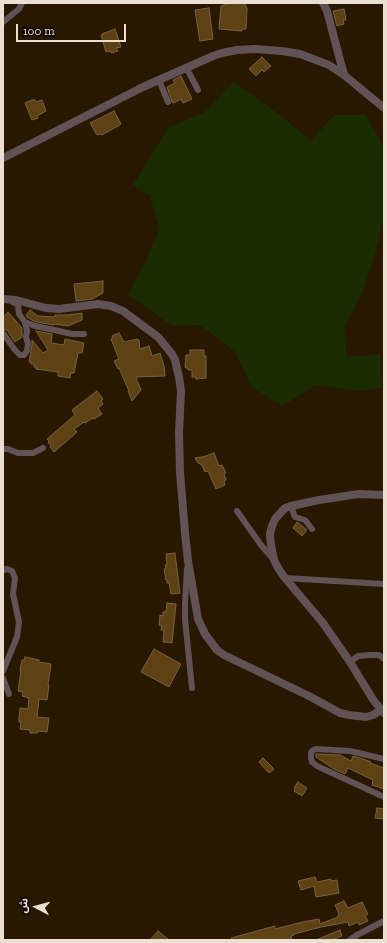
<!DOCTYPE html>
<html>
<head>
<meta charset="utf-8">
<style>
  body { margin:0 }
  #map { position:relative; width:387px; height:943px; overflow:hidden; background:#291800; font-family:"Zilla Slab","Noto Sans Arabic",serif }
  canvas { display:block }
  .frame { position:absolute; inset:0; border:4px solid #eadfd0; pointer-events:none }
  .north { position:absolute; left:16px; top:887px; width:40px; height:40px; -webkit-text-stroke:3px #0c0601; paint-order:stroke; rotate:276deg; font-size:11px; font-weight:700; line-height:16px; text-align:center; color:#eadfd0 }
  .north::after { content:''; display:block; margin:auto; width:14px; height:18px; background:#eadfd0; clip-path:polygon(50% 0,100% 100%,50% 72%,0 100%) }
  .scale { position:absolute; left:16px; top:24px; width:110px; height:18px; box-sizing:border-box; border:2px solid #eadfd0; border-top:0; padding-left:5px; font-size:12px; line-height:14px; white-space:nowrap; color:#eadfd0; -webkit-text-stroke:3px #0c0601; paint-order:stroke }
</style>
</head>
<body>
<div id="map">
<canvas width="387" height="943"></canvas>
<div class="frame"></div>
<div class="north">ش</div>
<div class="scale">100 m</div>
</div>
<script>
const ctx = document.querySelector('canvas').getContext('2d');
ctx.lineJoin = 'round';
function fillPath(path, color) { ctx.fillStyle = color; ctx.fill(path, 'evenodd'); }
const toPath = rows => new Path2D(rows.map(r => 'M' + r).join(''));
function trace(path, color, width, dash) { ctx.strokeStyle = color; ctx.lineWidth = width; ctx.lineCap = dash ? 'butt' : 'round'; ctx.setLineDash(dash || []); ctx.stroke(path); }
fillPath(toPath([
  [234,82,280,115,311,141,334,115,366,115,383,147,383,221,375,255,361,296,344,327,347,357,380,354,382,388,356,391,316,385,282,406,253,388,234,351,200,325,172,326,128,294,145,263,159,230,150,196,133,185,168,128,205,112]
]), '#1b2c01');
const building = toPath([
  [230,3,244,3,244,5,246,5,246,8,247,8,246,29,242,29,242,31,219,29,221,6,230,3],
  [209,8,213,39,200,41,195,10,209,8],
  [344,9,346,20,343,20,344,24,337,26,333,11,344,9],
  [115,29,121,47,116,48,118,51,111,53,110,51,106,52,101,35,103,35,102,34,115,29],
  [262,57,271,66,264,72,262,70,256,76,249,69,262,57],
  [181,76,192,99,183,103,181,99,174,103,172,102,167,87,175,83,173,80,181,76],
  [32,100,35,100,36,102,42,100,46,111,37,116,38,118,32,120,25,103,32,100],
  [114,111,121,124,118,126,102,135,100,134,97,135,90,123,114,111],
  [103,281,103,293,92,299,76,301,74,284,103,281],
  [30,310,38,316,55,317,55,315,67,315,82,313,82,320,68,326,54,324,54,325,36,322,28,318,26,315,30,310],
  [8,312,22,328,22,337,15,342,7,330,3,329,3,317,8,312],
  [36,331,52,334,51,343,64,345,65,339,84,343,82,353,78,353,74,373,71,373,70,378,58,376,58,372,36,369,36,367,34,367,34,364,31,364,31,362,29,362,32,345,32,340,43,353,48,350,36,331],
  [119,333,124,342,137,339,139,340,140,349,149,346,152,356,160,353,164,366,165,376,136,377,141,390,132,401,128,391,129,391,119,368,118,369,114,361,119,359,111,339,113,338,112,336,119,333],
  [190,350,204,350,204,356,206,356,206,378,196,379,196,377,192,377,192,370,189,370,185,367,186,355,190,355,190,350],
  [97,391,103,399,101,401,103,404,98,408,102,414,94,419,93,418,85,423,84,422,74,429,77,432,54,452,50,447,51,446,48,442,49,441,47,439,75,415,72,410,97,391],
  [214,453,219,466,222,465,226,473,224,474,226,480,224,481,225,485,216,489,208,471,205,472,202,465,198,463,195,458,200,457,203,457,214,453],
  [297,522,307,530,302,536,293,528,297,522],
  [175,553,180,593,171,594,169,583,167,583,167,580,166,580,164,569,166,568,165,565,167,565,166,554,175,553],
  [167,603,176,604,172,643,163,642,164,630,161,630,162,626,159,625,160,615,163,616,163,612,166,612,167,603],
  [154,649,181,664,169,687,141,672,154,649],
  [25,657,39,660,39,662,51,664,48,685,49,685,47,700,39,699,37,717,49,718,47,732,38,731,37,733,30,733,30,730,20,729,21,722,19,722,19,718,20,708,28,709,29,698,22,696,23,692,18,691,21,670,20,670,22,660,24,660,25,657],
  [316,754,340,755,351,761,353,756,363,759,371,762,370,763,384,768,384,789,372,785,373,780,348,768,345,774,334,769,316,757,316,754],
  [263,758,274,769,269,773,259,762,263,758],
  [298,782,307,788,302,796,294,791,295,789,294,788,298,782],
  [377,808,384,809,384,819,375,818,377,808],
  [315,877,317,882,331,879,331,881,337,880,339,893,316,897,314,886,301,890,298,881,315,877],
  [344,901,348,908,362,902,368,914,365,916,368,921,359,925,358,922,349,926,348,922,321,927,294,934,294,935,291,936,292,940,232,940,231,938,275,926,275,929,307,921,308,921,319,919,320,924,338,917,338,915,339,914,335,905,344,901],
  [340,930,342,936,332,940,316,940,340,930],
  [158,931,169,940,150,940,158,931]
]);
fillPath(building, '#5f4213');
trace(building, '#756145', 1);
trace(toPath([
  [3,22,19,9,22,3],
  [186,67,198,90],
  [159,80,168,102],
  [11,301,18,305,19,314,25,322,35,326,59,331,72,334,84,334],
  [3,333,15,350,20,355,24,355,27,351,28,344,26,337,27,331,25,322],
  [3,449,8,449,18,453,33,453,43,448],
  [291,506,295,517,305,520,312,529],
  [237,511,261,545,274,560],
  [187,569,185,603,185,619,192,688],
  [3,570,7,569,12,571,15,578,13,594,19,622,17,637,3,671],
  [285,578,384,584],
  [350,662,358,656,371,655,379,655,384,659],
  [3,678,9,694],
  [384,759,350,751,316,749,313,750,311,753,311,758,312,762,317,766,384,797],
  [350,940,357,935,384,921]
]), '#615256', 6);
trace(toPath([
  [323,3,327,11,344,75],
  [3,158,143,87,213,56,222,53,237,50,255,49,282,51,300,54,329,65,344,75,384,108],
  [3,299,16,300,46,308,59,309,98,304,111,306,123,311,158,337,172,354,175,360,179,377,181,391,179,433,180,472,185,533,188,561,198,619,205,634,217,650,224,655,309,696,340,713,349,715,366,717,373,715,381,710],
  [384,495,359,494,319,500,291,506,285,508,275,519,272,526,270,534,271,545,274,560,278,568,285,578,323,623,350,662,374,701,384,713]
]), '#615256', 8);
</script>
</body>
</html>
